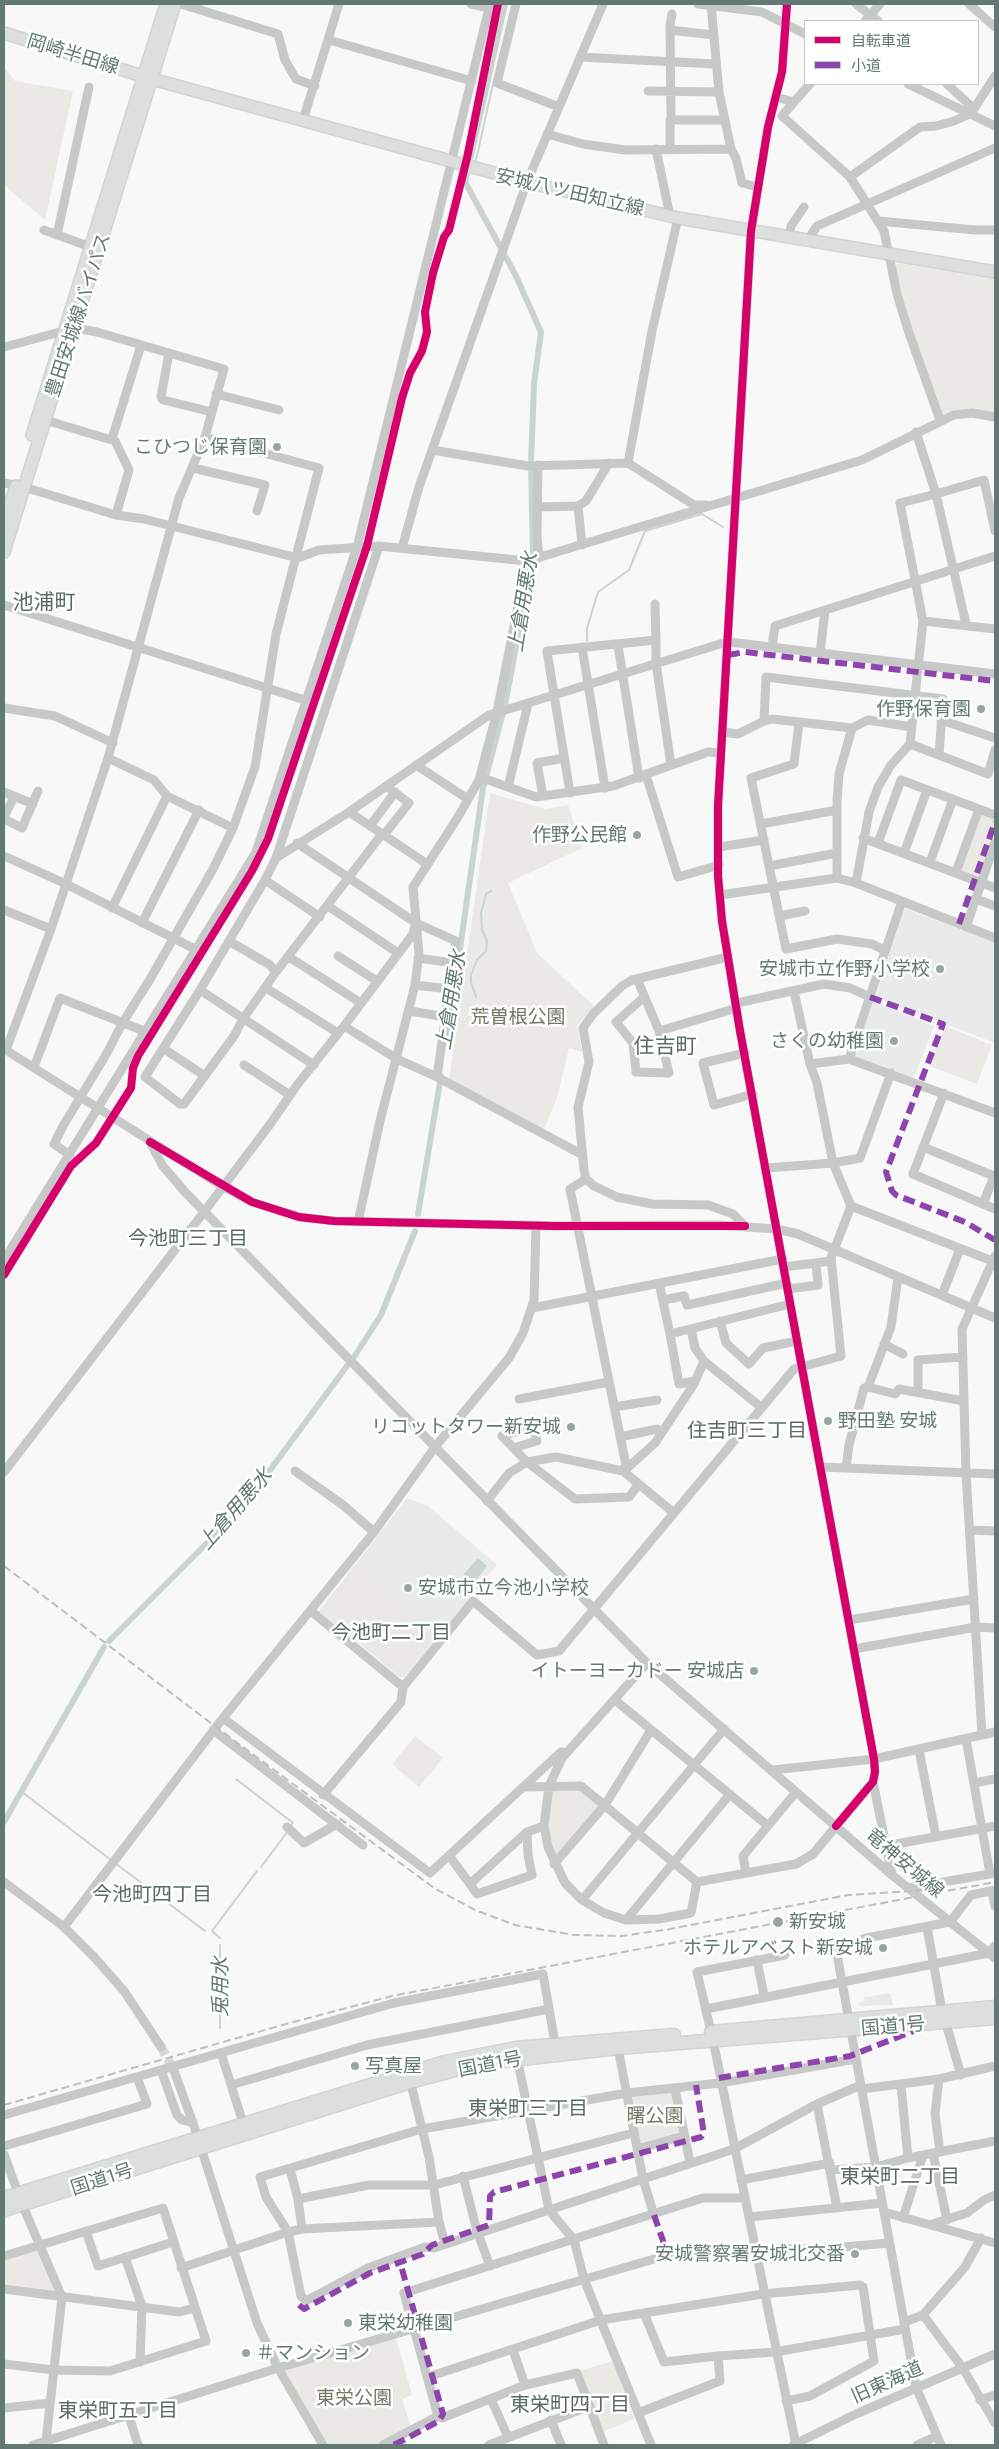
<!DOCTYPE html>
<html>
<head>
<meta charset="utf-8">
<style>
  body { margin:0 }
  #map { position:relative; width:999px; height:2449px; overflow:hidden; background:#f9f8f8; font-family:"Exo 2","Noto Sans JP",sans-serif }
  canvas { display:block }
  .frame { position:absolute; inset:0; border:5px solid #637a74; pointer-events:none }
  .legend { position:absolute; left:804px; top:20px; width:175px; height:65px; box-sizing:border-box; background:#fff; border:1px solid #c1cac7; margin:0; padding:6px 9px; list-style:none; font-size:15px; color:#637a74 }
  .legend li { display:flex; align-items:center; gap:10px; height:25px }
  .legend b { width:25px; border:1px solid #c1cac7 }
</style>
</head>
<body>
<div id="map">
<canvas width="999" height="2449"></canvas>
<div class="frame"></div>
<ul class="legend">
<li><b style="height:6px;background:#d6006c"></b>自転車道</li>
<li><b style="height:6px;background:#8e44ad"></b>小道</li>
</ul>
</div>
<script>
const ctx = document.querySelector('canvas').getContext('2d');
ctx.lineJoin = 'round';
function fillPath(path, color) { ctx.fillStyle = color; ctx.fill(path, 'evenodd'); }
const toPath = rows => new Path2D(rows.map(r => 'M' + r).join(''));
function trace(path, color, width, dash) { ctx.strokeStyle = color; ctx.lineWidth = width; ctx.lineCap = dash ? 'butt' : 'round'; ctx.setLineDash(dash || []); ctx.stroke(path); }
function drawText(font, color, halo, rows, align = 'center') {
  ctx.font = font + ' "Exo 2","Noto Sans JP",sans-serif'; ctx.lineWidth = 5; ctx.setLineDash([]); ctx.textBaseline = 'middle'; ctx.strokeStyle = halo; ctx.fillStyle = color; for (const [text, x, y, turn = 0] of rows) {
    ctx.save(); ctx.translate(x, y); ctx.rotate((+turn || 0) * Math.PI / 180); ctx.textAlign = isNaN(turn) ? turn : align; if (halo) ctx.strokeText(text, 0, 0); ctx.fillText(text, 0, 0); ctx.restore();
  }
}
fillPath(toPath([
  [907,909,995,943,995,1043,877,998,876,995,904,910],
  [874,1001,934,1026,914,1078,854,1057],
  [407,1498,428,1506,497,1565,404,1678,401,1678,319,1611]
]), '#e9eaea');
fillPath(toPath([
  [4,66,15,81,73,91,45,220,4,185],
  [898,263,995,279,995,414,942,415,903,304,895,266],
  [490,793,546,809,568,805,582,848,508,883,537,953,594,1006,577,1026,582,1052,569,1048,557,1098,544,1129,449,1080],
  [981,813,995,818,995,834,978,878,961,872,960,869],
  [945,1026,992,1045,977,1084,930,1066],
  [360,1560,441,1630,402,1677,319,1611],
  [415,1736,443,1758,419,1787,392,1764],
  [553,1789,581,1789,600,1805,555,1857,547,1832],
  [890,1993,893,2005,861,2006,858,2003,865,2001,864,1997],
  [671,2092,674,2094,681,2133,638,2144,632,2097],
  [39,2250,55,2289,52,2293,4,2287,4,2258],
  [396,2337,412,2395,402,2399,411,2427,378,2445,329,2445,308,2416,281,2370],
  [613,2361,634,2419,602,2432,579,2371]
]), '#eae9e6');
fillPath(toPath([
  [478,1558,487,1566,473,1584,463,1575]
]), '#cad4cf');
trace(toPath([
  [476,160,493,84],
  [587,641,587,628,598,592,629,570,645,531,702,514,723,527],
  [476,997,471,982,471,975,477,960,486,951,487,941,482,930,481,913,486,894,491,891],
  [236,1779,293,1823,290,1827],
  [22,1792,111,1860],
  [115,1863,205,1931],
  [261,1867,288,1831],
  [220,1938,212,1931,257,1871],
  [220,2028,220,1945]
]), '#cad4cf', 2);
trace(toPath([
  [447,1039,483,788,505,705,533,558,531,463,534,384,541,332,515,274,465,182,505,4],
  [418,1214,441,1076],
  [354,1357,381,1315,415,1231],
  [109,1641,242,1508,347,1366],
  [4,1822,104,1647]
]), '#cad4cf', 6);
trace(toPath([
  [161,2047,173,2068]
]), '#d4d8d7', 9, [9, 4.5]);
const major = toPath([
  [4,33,152,79,527,182,678,218,995,272],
  [32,435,166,4],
  [4,524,16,486],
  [4,552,175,4]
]);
const highway = toPath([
  [711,2032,995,2007],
  [4,2198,445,2062,516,2048,674,2035],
  [4,2210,410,2082,478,2064,618,2048,995,2018]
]);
trace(major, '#d2d4d3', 14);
trace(highway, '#d3d4d4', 15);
trace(toPath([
  [181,4,278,34,285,60,296,79,315,86],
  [471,4,489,8],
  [516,4,497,83,559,107],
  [698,4,762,12,805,34],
  [711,4,719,92,731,149,736,158,742,183,757,187],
  [787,4,782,72,768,127,751,231,718,806,718,876,722,921,740,1031,874,1759,875,1772,873,1782,892,1875],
  [856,4,878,21],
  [969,4,995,27],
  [865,21,880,4],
  [670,30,713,35],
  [329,40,472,81],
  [580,57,715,64],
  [908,84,995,126],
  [947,84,974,109,995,76],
  [648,91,719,92],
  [776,97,794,102,810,84],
  [794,102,782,116,850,177,884,231,897,294,909,333,940,420],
  [303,120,339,4],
  [671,120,670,25,672,14],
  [547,134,583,144,625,150,731,149],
  [656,149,670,216],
  [670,150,670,120,724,120],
  [850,177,920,127,936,126,954,121,970,114,974,109],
  [878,221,975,230,995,230],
  [44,230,96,249],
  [57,235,89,87],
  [789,237,791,226,804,207],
  [808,240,817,226,995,148],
  [4,347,75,328,97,332,224,369,205,437,179,498,108,758,51,929,6,1050],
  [169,353,161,397,163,400,212,412],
  [216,394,279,410],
  [45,420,115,441,129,470,116,515],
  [112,439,141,345],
  [432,450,528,466,628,463,694,505,706,505],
  [628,463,652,331,678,218],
  [538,465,537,537,539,558],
  [193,468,265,485,257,511],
  [4,483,24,487,116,515,144,519,298,558,319,550,379,546,527,561,862,460,954,415,972,413,995,417],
  [539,507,578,506],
  [582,545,578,506,586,501,609,463],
  [379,546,276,858,265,880,200,990,145,1077,180,1104,184,1104,234,1036,243,1019,276,972,382,834],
  [402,548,419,487,527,182,603,4],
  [655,604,656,640],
  [4,605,308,701],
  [923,621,995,629],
  [966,624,936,494,984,480,995,531],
  [618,645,639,778],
  [582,647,605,788],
  [772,647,775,626,995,556],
  [820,654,825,610],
  [4,708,55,716,113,743],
  [941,720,995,738],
  [764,721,766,677,943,699,939,755],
  [799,723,794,764,751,778,786,949,837,939,872,944,882,949,884,953],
  [723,732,738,734,764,721,772,719,852,728,868,720,912,727],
  [910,744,988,774,995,750],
  [108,758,154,780,167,796,233,828],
  [416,765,468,799],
  [646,775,678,877,719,865],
  [480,777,536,797,613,786,708,752,721,753],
  [508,787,528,704],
  [4,792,33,804],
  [570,793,547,651,656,640,656,663,671,765],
  [543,796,537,763,564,758],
  [349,812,384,835,409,803,386,786],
  [4,817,14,797],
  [4,819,22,828,38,791],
  [761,824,837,810],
  [370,826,395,792],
  [384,835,427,864],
  [863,838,995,888],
  [297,843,416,923,456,941,437,1077],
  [878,843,901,780,995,815],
  [719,847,764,840],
  [904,853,927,790],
  [4,856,66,884,195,949],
  [276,858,349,812,489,715,720,644,729,642,995,674],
  [930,862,953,799],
  [769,866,837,853],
  [956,872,979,809],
  [837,878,837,801,839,774,852,728],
  [265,880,320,917],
  [856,883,869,812,878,787,891,765,910,744,923,621,900,503,936,494,916,432],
  [720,895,837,878,856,883,995,938],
  [976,899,995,906],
  [328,906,398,953],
  [112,908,167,796],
  [4,910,51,929],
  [779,916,805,911],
  [142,923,199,810],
  [966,927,995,843],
  [229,941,270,965,276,972],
  [338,956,377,981],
  [289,957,361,1003],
  [728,957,632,980,622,986,593,1014,583,1028,589,1062,578,1107,584,1170,586,1179,594,1186,617,1197,652,1204,708,1205,733,1214,745,1226],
  [418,958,453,963],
  [637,979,659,1031,669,1073,636,1072,633,1043,616,1022,644,997],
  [415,985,449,989],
  [266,988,338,1033],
  [200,990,314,1065],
  [737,1003,824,984,850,988,870,997],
  [410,1011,446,1017],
  [344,1026,397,1059,437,1077,581,1154],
  [659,1031,737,1008],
  [4,1049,222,1186,252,1202,299,1217,334,1221,555,1226,717,1225,777,1229,798,1234,995,1318],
  [164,1049,205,1076],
  [745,1053,703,1063,714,1105,753,1094],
  [849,1059,902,901],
  [810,1064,849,1059,995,1113],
  [244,1065,290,1095],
  [34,1067,60,998,144,1031],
  [944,1093,913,1174,995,1209],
  [150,1142,162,1165,185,1192,647,1663,892,1875,995,1958],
  [923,1147,994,1176,983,1204],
  [70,1155,54,1144,63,1126,107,1053,123,1022,149,981,213,869,233,828,255,767,276,634,319,468,205,437],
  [766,1168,833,1163,860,1158,891,1073],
  [586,1179,570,1189,626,1465,623,1471],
  [851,1206,995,1262],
  [358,1222,380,1121,415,985,419,954,413,887,458,817,479,780,497,712,527,561],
  [4,1260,256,852,357,547,490,4],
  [784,1267,831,1261],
  [898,1277,891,1327,868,1387,895,1394,899,1389,964,1401],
  [659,1283,670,1334,790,1304],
  [788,1289,818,1285,816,1263],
  [942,1295,960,1249],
  [663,1300,684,1296,687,1305,787,1283],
  [532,1308,783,1259],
  [720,1321,726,1343,749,1364,763,1348,797,1341],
  [691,1329,695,1348,704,1361,762,1408],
  [670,1334,679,1384,695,1381],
  [884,1344,903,1354],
  [918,1392,918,1360,963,1357],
  [519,1399,609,1382],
  [614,1407,657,1400],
  [620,1437,657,1429,662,1432],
  [513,1448,537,1441,533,1427,502,1436,527,1462,575,1499,629,1497,639,1484],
  [821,1467,995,1474],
  [846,1468,849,1445,864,1388,868,1387],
  [295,1471,343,1505,374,1532],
  [624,1471,655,1443,694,1384,704,1361],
  [4,1472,204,1212,271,1123,297,1085,344,1026,413,934,415,926],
  [487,1501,509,1473,527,1462,556,1457,623,1471,674,1513],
  [970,1530,995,1531],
  [311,1611,403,1687],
  [849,1620,974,1599],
  [854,1649,976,1627,995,1628],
  [647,1663,562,1758,549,1786,544,1826,548,1847,565,1883,582,1900,604,1913,626,1920,659,1919,691,1913,697,1882],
  [615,1700,767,1825],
  [223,1718,430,1873,561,1752,566,1753],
  [213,1730,363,1845],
  [982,1735,966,1473,962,1329,995,1256],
  [966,1739,990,1874],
  [919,1750,936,1837],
  [773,1770,874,1759,995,1732],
  [974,1783,995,1779],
  [525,1787,581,1786,697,1882],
  [323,1795,401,1702,403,1687,473,1601,537,1655,559,1651,794,1369,841,1356,831,1258,851,1206,833,1163,817,1083,810,1064,794,991],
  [287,1827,304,1843,337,1824],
  [527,1832,528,1855,532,1875,477,1894,470,1884,527,1832,544,1826],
  [885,1846,995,1826],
  [450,1857,470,1884],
  [554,1864,605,1805,651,1730],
  [746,1873,743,1856,796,1792],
  [4,1882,64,1927,95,1958,124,1991,161,2047],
  [697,1882,796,1864,813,1854,873,1782],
  [909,1888,995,1873],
  [992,1891,995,1906],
  [582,1900,724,1729],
  [626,1920,730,1794],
  [64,1927,223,1718,374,1532,435,1447,509,1358,523,1333,534,1300,536,1226],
  [927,1927,942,2011],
  [757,1960,764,1996],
  [706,2009,989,1953,995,1946],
  [944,2022,947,2027,961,2075],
  [711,2032,697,1972,785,1955],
  [713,2040,749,2217],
  [618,2048,643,2179,654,2215],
  [221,2053,243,2123],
  [517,2058,549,2210,574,2240,584,2279,651,2445],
  [856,2059,720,2083,627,2093,422,2129,260,2177,266,2197,288,2232,301,2296,306,2301,368,2268,425,2247,434,2248,734,2149,817,2104,861,2085],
  [173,2068,194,2126,257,2323,278,2368,323,2445],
  [161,2070,177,2115,182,2120,193,2122],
  [409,2076,429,2157,439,2222,445,2244],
  [939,2079,935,2114,940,2152],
  [231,2085,367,2045,549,2009],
  [901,2085,908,2158],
  [675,2089,690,2162],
  [862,2089,939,2079,995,2066],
  [817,2104,837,2208],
  [4,2115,394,2003,543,1974,555,2043],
  [4,2146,147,2104,137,2077],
  [637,2149,684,2136],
  [933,2153,947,2220],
  [4,2154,22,2204,62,2297,46,2441],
  [290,2169,298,2199,302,2229],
  [830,2170,876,2167,908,2158,995,2141],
  [463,2176,477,2231,490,2266],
  [741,2180,830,2163],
  [298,2199,369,2185,434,2185,633,2133],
  [884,2212,995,2243],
  [903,2218,923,2155],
  [932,2224,967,2213,984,2200,995,2195],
  [86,2231,98,2266,173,2242],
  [4,2256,163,2208,206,2341,110,2371,54,2370,4,2364],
  [125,2257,142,2306,140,2362],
  [181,2268,288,2232,302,2229,439,2222],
  [4,2289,179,2312,194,2308],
  [923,2315,962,2367,995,2423],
  [904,2322,923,2315,965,2267,981,2238],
  [513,2350,525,2385],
  [718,2356,775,2352,905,2329],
  [428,2377,601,2320,644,2313],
  [491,2399,508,2437],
  [980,2400,995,2395],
  [4,2408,50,2403],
  [638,2413,720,2381,718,2356,664,2362,644,2313,763,2294,860,2285,863,2287,874,2361,810,2396,786,2401],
  [129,2416,138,2445],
  [438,2416,404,2293,703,2198,745,2198],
  [551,2420,561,2445],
  [33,2445,278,2368,668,2255,707,2250,833,2248,889,2243],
  [383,2445,438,2416,442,2418,525,2385,577,2373,604,2445],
  [489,2445,590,2406],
  [793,2445,856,2414,995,2354],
  [796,2445,749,2217,882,2203],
  [917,2445,937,2436],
  [941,2445,916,2387,836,1949,866,1938,950,1922,971,1895,995,1890]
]), '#c7c8c8', 9);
trace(major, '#dddede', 11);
trace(highway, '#dddede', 12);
trace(toPath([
  [4,1566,216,1727,434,1888,475,1910,515,1925,574,1935,622,1936,670,1929,848,1895,943,1889],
  [936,1893,995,1882],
  [4,2105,286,2024,392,1996,914,1897]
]), '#bdc0bf', 2, [8, 4]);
trace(toPath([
  [728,655,745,652,995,681],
  [959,924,995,822],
  [870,997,943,1024,886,1172,892,1191,896,1195,965,1222,995,1240],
  [719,2078,850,2056,916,2030],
  [654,2215,668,2255],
  [299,2305,304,2309,370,2273,423,2254,432,2245,489,2225,490,2196,494,2192,701,2137,704,2134,696,2085],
  [394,2445,439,2421,443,2414,400,2262]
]), '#8e44ad', 6, [12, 6]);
trace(toPath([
  [787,4,782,72,768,127,751,231,718,806,718,876,722,921,740,1031,874,1759,875,1772,873,1782,836,1826],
  [150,1142,252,1202,299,1217,334,1221,555,1226,745,1226],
  [4,1275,71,1166,96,1143,131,1088,133,1068,138,1056,252,871,268,839,367,546,402,398,410,373,422,351,427,332,425,312,433,273,444,237,449,230,467,158,498,4]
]), '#d6006c', 8);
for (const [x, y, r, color] of [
  [277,447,5,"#98a6a2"],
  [981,709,5,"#98a6a2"],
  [637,835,5,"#98a6a2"],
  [940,969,5,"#98a6a2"],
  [894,1041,5,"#98a6a2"],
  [828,1421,5,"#98a6a2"],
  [571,1427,5,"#98a6a2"],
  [408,1588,5,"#98a6a2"],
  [754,1671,5,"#98a6a2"],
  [778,1922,6,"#98a6a2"],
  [883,1948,5,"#98a6a2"],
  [355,2066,5,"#98a6a2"],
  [855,2254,5,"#98a6a2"],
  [348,2323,5,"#98a6a2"],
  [246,2353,5,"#98a6a2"]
]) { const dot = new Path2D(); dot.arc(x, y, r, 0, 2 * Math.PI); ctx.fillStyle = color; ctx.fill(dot); trace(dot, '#fff', 2); }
drawText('19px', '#637a74', '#fff', [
  ["岡崎半田線",73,54,17],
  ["安城八ツ田知立線",570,192,13],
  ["豊田安城線バイパス",78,315,-72],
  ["竜神安城線",905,1863,40],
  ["国道1号",893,2026,-5],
  ["国道1号",490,2064,-11],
  ["国道1号",102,2179,-18],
  ["旧東海道",887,2382,-24]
]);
drawText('19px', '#637a74', '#fff', [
  ["こひつじ保育園",267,447],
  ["作野保育園",971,709],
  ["作野公民館",627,835],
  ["安城市立作野小学校",930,969],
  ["さくの幼稚園",884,1041],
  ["野田塾 安城",838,1421,"left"],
  ["リコットタワー新安城",561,1427],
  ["安城市立今池小学校",418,1588,"left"],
  ["イトーヨーカドー 安城店",744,1671],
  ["新安城",789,1922,"left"],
  ["ホテルアベスト新安城",873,1948],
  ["写真屋",365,2066,"left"],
  ["安城警察署安城北交番",845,2254],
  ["東栄幼稚園",358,2323,"left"],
  ["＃マンション",256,2353,"left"]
], 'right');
drawText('19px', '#767866', '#fff', [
  ["荒曽根公園",518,1017],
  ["曙公園",655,2116],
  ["東栄公園",354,2398]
]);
drawText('italic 20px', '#627970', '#fff', [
  ["上倉用悪水",523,602,-81],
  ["上倉用悪水",451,1000,-81],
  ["上倉用悪水",235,1509,-49],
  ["兎用水",220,1987,-90]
]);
drawText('20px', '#596b67', '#fff', [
  ["今池町三丁目",188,1238],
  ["住吉町三丁目",747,1430],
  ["今池町二丁目",391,1632],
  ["今池町四丁目",152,1894],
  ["東栄町三丁目",528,2108],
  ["東栄町二丁目",900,2176],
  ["東栄町四丁目",570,2404],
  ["東栄町五丁目",118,2410]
]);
drawText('21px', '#596b67', '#fff', [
  ["池浦町",44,602],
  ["住吉町",665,1046]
]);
</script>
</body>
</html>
